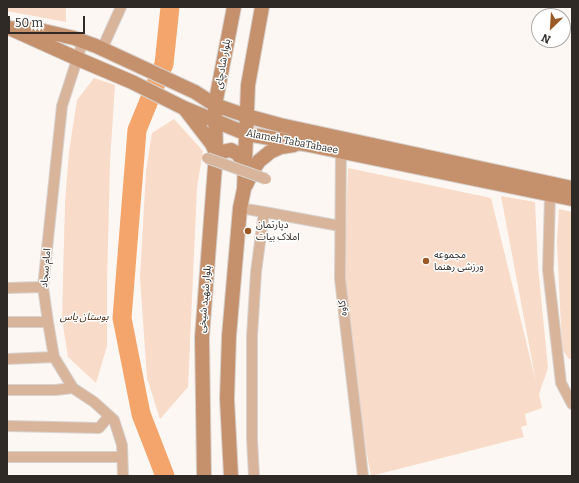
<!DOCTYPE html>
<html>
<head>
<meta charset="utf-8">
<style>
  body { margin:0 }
  #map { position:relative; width:579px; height:483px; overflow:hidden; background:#fdf7f3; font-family:Bitter,serif }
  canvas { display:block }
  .frame { position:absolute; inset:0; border:8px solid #2f2a26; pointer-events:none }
  .north { position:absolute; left:531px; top:8px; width:40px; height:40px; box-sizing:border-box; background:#fff; border:1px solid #acaaa8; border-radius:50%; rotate:205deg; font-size:11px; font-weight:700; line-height:16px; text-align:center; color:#2f2a26 }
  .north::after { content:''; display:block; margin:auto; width:14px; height:18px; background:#9b5a25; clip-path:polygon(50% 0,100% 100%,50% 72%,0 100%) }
  .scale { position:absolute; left:8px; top:16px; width:77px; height:18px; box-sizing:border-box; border:2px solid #2f2a26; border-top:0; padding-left:5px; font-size:12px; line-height:14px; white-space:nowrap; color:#2f2a26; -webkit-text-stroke:3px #fff; paint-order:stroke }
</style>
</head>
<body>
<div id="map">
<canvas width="579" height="483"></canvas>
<div class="frame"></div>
<div class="north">N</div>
<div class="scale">50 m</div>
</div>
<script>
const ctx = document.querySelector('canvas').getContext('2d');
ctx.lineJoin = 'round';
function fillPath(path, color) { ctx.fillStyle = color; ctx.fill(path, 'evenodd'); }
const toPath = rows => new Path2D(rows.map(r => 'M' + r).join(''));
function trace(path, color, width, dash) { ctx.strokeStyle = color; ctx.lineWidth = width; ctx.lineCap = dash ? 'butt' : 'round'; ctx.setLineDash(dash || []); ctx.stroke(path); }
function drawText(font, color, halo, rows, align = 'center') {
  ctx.font = font + ' Bitter,"Noto Sans Arabic",serif'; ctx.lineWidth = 3; ctx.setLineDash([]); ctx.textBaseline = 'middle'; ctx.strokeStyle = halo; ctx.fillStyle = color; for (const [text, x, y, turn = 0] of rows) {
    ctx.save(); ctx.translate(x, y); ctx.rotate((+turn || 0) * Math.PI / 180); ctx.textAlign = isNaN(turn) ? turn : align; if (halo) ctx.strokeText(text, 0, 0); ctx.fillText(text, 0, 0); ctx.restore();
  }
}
fillPath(toPath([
  [7,7,66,7,66,22,7,11],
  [94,78,115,85,110,161,107,282,107,346,96,383,68,357,62,319,65,202,69,152,77,100],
  [174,119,203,151,197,187,188,387,160,419,147,378,140,278,146,171,152,133],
  [348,168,491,198,536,382,501,196,535,202,538,267,548,368,539,394,542,408,525,414,527,425,521,427,524,437,371,476,343,325],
  [559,209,572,212,572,359,569,359,562,349,557,241]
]), '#f8dbc8');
trace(toPath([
  [165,476,141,414,122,318,137,130,164,64,170,7]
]), '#f3a56b', 19);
const street = toPath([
  [83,41,62,106,43,287,48,322,54,357,73,388,94,402,114,420,122,445,123,476],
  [102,49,121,7],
  [341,145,340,279,363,476],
  [550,195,548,270,561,383,572,404],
  [240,208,264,212,256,272,252,336,252,439,254,476],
  [264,212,340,226],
  [7,288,43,287],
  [7,322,48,322],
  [7,359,54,357],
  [7,390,55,390,73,388],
  [7,426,99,428,109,416],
  [7,457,122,457]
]);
const secondary = toPath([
  [7,27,78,59,132,82,184,108,247,134,304,144,572,199],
  [17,27,35,29,74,38,96,46,195,92,215,105,247,116,280,125,572,188],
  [185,109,212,144,216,153,231,150,238,154,244,163],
  [246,185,252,172,259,161,270,152,281,147,294,145],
  [204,476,202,337,216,153,215,105,234,7],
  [231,476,227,399,229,336,240,208,244,189,248,85,262,7]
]);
trace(street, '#d8d2ce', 12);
trace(secondary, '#d8d2ce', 16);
trace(street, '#d8b49b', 10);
trace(secondary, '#c5916d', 14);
const streetBridge = toPath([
  [207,158,266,179]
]);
trace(streetBridge, '#d8d2ce', 12, []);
trace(streetBridge, '#d8b49b', 10);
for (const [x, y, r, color] of [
  [248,231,4,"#9b5a25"],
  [426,261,4,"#9b5a25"]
]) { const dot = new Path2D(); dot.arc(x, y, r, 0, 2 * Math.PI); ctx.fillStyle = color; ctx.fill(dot); trace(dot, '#fff', 1.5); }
drawText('10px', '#2f2a26', '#fff', [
  ["بلوار شادچای",223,64,-80],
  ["Alameh TabaTabaee",292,142,11],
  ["امام سجاد",46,268,-85],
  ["بلوار شهید شیخی",205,299,-85],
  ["کاوه",343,308,-97]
]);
drawText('10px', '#2f2a26', '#fff', [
  ["دپارتمان",256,225],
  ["املاک بیات",256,237],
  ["مجموعه",434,255],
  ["ورزشی رهنما",434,267]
], 'left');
drawText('italic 10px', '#47280f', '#fff', [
  ["بوستان یاس",84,317]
]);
</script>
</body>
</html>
